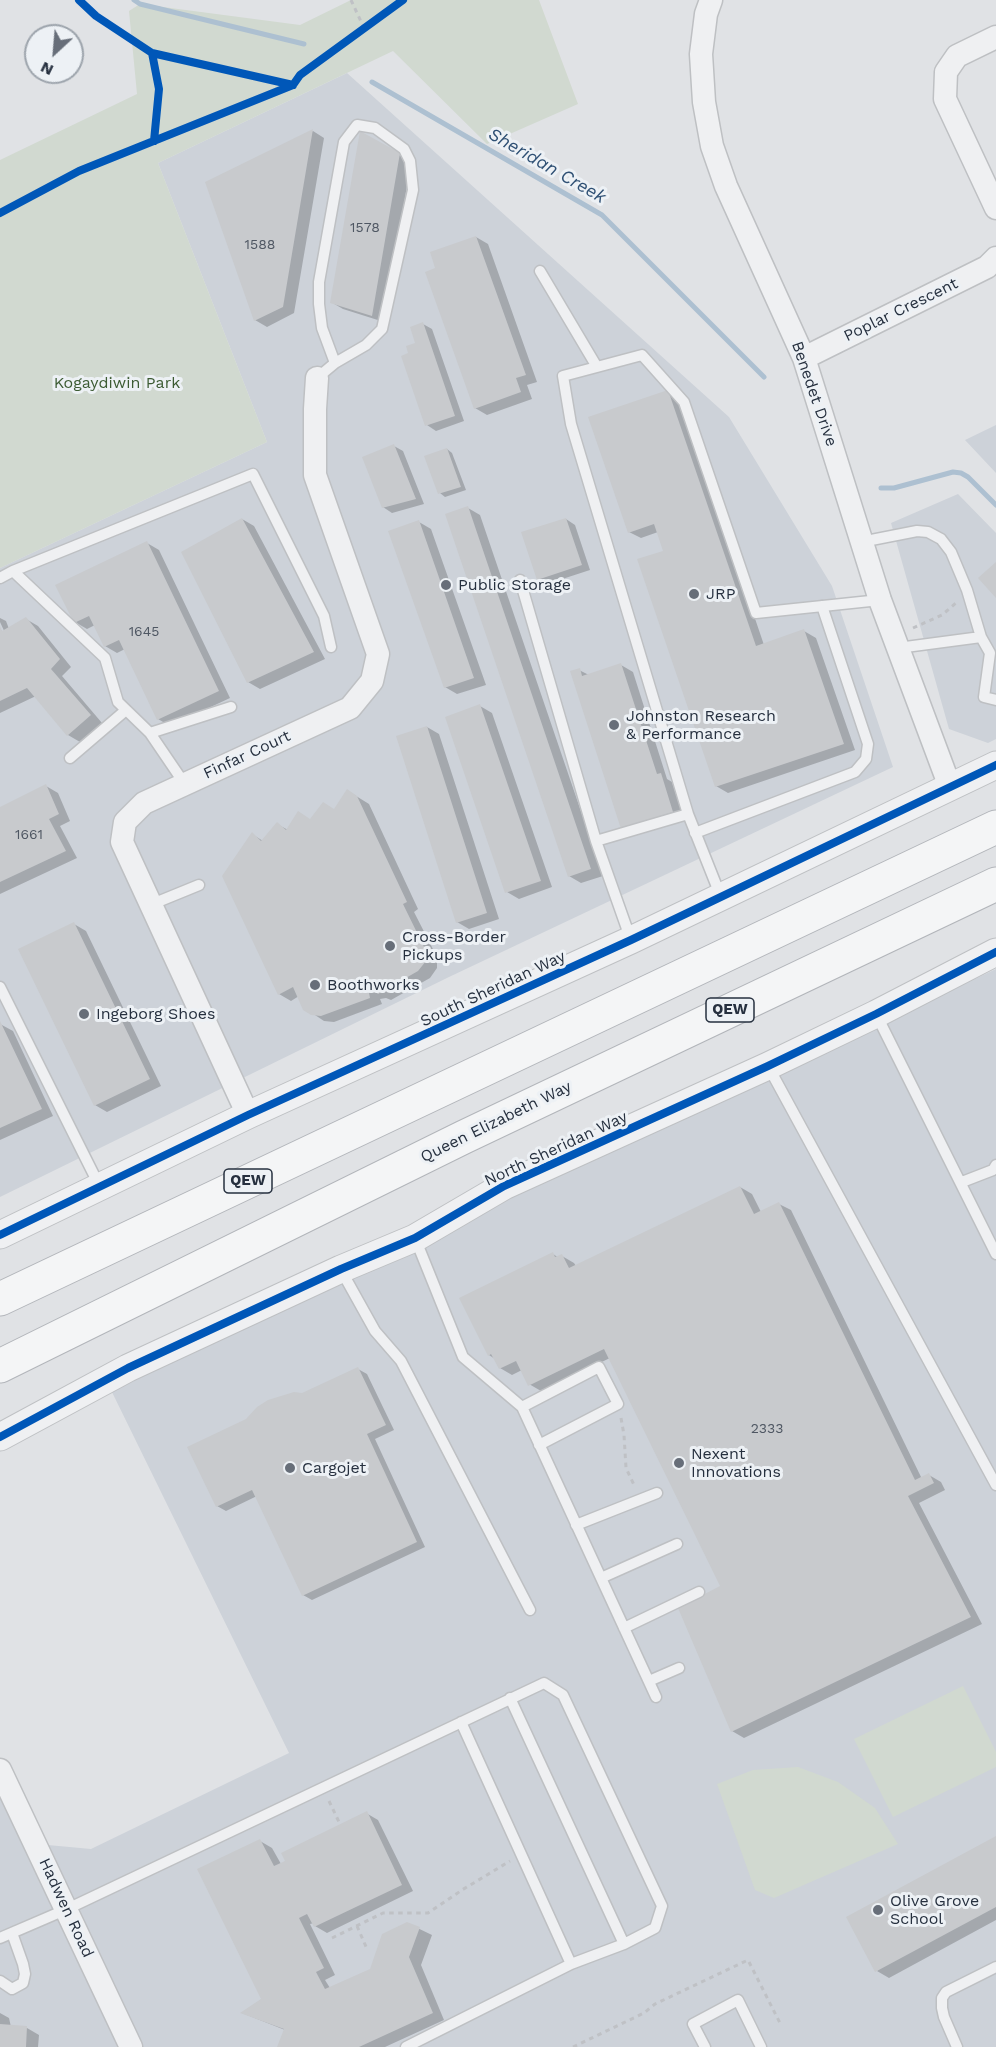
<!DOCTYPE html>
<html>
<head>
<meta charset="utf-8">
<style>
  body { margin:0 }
  #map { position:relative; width:996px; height:2047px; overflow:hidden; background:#e0e2e5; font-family:"Work Sans",sans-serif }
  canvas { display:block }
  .north { position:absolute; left:24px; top:24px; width:60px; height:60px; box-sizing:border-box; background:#edf1f5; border:2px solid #9da4ac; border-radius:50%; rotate:206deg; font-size:16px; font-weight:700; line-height:24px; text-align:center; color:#26303f }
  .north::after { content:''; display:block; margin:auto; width:21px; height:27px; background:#676e79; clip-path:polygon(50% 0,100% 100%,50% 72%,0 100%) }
</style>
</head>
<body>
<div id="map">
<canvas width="996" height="2047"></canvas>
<div class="north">N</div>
</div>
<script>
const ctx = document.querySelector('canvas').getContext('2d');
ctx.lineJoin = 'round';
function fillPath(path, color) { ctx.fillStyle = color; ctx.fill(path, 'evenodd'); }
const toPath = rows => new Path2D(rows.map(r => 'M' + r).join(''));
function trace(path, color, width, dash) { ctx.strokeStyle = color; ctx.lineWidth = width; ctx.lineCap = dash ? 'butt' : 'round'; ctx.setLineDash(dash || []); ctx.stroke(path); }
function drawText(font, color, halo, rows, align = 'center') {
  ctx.font = font + ' "Work Sans",sans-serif'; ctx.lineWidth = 6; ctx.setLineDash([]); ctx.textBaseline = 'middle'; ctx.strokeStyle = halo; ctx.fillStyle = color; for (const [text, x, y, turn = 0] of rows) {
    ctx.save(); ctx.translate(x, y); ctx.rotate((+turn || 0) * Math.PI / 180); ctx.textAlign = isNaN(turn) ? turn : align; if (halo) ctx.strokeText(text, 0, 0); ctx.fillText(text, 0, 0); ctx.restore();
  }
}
fillPath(toPath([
  [347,73,729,417,832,586,893,767,449,977,0,1197,0,568,267,442,158,163],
  [996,425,996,473,965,440],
  [958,494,996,533,996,739,988,743,949,729,891,523],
  [996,969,996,2047,0,2047,0,1769,37,1844,91,1849,289,1753,109,1386]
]), '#cdd2d9');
fillPath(toPath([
  [351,0,539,0,578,104,487,144,393,51,158,163,267,442,0,568,0,160,137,94,129,11,140,4,300,25],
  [963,1686,996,1752,996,1767,893,1817,854,1739],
  [798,1767,838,1782,875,1808,898,1844,774,1898,755,1890,717,1784,753,1770]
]), '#d1d9d0');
fillPath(toPath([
  [313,131,324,138,294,313,267,327,255,320,207,183],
  [361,133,411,162,384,322,343,309,331,302],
  [476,237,488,244,537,382,527,385,532,399,487,415,475,408,437,269],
  [423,324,432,329,464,421,436,431,427,425,410,354,417,344],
  [668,392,680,398,764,645,804,631,816,638,855,750,728,793,716,786,665,552,658,532,641,538,629,532],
  [394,446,403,451,424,504,392,513,383,507],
  [447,449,452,453,466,490,445,497,440,493],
  [468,508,480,515,603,876,581,883,569,876],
  [242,519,254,526,325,659,260,689,248,682],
  [566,519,575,525,590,570,547,584,538,579],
  [419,522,431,529,486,685,457,694,445,687],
  [147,543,159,550,230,698,170,726,158,719,125,649,117,653,105,646,95,625,87,629,75,622],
  [0,618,6,621,9,629,26,619,38,626,71,667,62,676,102,723,80,742,68,735,36,696,0,713,0,629,7,637,0,622],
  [621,665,633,672,667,779,672,782,684,819,634,835,579,670,589,675],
  [480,706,492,713,552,887,519,899,507,892],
  [427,727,439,734,499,919,469,929,457,922],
  [46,786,58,793,70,821,60,826,77,858,0,894,0,809],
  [348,791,369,804,418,909,414,912,437,957,437,968,430,978,391,1000,386,998,380,999,382,1004,334,1022,324,1021,312,1013,299,996,291,1001,279,994,252,834,263,841,277,824,288,830,335,811],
  [74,924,86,931,161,1086,107,1112,95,1105],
  [0,1024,13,1031,53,1116,0,1140],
  [740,1187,752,1194,761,1212,779,1204,791,1210,922,1479,929,1475,941,1482,945,1490,919,1503,982,1624,744,1738,732,1731,722,1587,610,1358,541,1391,529,1384,522,1370,512,1375,500,1368,495,1359,489,1355,553,1254,559,1258,562,1256,574,1263,576,1266],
  [358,1369,367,1374,394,1430,375,1439,425,1547,312,1600,303,1595,257,1496,226,1511,217,1506,247,1421],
  [366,1813,378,1820,413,1891,327,1933,315,1926,314,1923,310,1924,335,1975,325,1980,330,1988,371,1970,407,1923,432,1935,421,1965,444,2020,385,2047,279,2047,285,2030,242,2013,262,1999,260,1841,272,1848,281,1864],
  [996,1838,996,1920,889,1978,877,1971],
  [0,2013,9,2018,11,2027,27,2028,39,2035,38,2047,0,2047]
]), '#0003');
trace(toPath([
  [134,0,140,4,304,44],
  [372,82,602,215,764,377],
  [881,488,894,488,953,472,961,473,968,477,996,505]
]), '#adc0d1', 5);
fillPath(toPath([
  [313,129,283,307,254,321,205,182],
  [360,131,400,153,372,316,330,303],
  [476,236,526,375,516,378,521,392,474,409,425,272,435,268,430,252],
  [423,322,455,416,425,426,401,356,408,353,406,346,415,343,410,327],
  [668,390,756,646,804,629,844,744,715,787,637,559,663,551,654,524,628,533,588,417],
  [394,444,416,499,382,508,362,457],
  [447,448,461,487,438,494,424,456],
  [468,506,591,869,568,877,445,514],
  [242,518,314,652,247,683,181,552],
  [566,518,582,565,537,580,521,532],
  [419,520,474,678,444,688,388,531],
  [147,541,219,691,157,720,119,640,104,647,89,616,74,623,55,585],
  [996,562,996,598,978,578],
  [26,617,60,659,51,669,91,715,67,736,27,688,0,701,0,626,2,631],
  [621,663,657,774,661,773,673,812,621,829,570,671,580,668,582,676],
  [480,704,541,881,505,893,445,717],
  [427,726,487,913,456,923,396,736],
  [46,784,59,814,49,819,66,851,0,882,0,807],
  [347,789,357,796,407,902,403,904,425,949,426,961,418,971,378,994,375,991,369,993,370,998,321,1016,311,1015,303,1010,293,987,278,995,222,876,252,832,261,841,277,822,286,830,298,811,310,819,323,802,334,809],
  [74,922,150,1079,94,1106,18,949],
  [0,1021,42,1109,0,1128],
  [740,1186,754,1214,779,1202,915,1480,929,1473,934,1483,908,1496,971,1617,731,1732,678,1608,720,1586,604,1349,528,1386,516,1361,499,1369,491,1354,488,1356,459,1298,553,1252,555,1257,562,1254,569,1268],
  [358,1367,386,1425,367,1434,417,1542,302,1596,252,1490,216,1507,187,1447,246,1419,257,1407,268,1400,294,1392,302,1393],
  [367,1811,402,1885,314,1927,307,1914,299,1918,324,1968,316,1972,325,1989,370,1969,382,1934,407,1922,420,1927,409,1957,433,2013,359,2047,277,2047,284,2029,240,2013,261,1999,197,1869,260,1839,274,1866,285,1861,281,1853],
  [996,1836,996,1907,875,1972,846,1917],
  [0,2024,27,2026,26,2047,0,2047]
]), '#c8cacd');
const service = toPath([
  [540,271,597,367],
  [317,378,335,363,366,345,382,329,413,190,410,161,404,149,375,128,357,125,344,142,319,282,319,304,322,328,335,363],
  [861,542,917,531,928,532,941,539,951,552,967,590,981,637,898,648],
  [13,571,253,474,324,616,331,647],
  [0,578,13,571,105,658,118,702,150,733,184,783],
  [520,580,596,841,631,940],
  [981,637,990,653,984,697,996,700],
  [150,733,231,707],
  [70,758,126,710],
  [695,833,855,772,866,759,868,744,822,606],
  [596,841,688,814],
  [721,897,688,814,571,424,563,376,642,355,684,402,756,613,880,600],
  [150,905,199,885],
  [0,987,99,1185],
  [876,1014,996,1254],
  [768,1066,996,1485],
  [962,1182,993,1170,996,1165],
  [415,1238,463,1357,522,1407,656,1697],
  [341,1270,375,1331,401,1361,530,1610],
  [522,1407,599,1367,618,1404,539,1445],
  [576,1525,657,1493],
  [601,1578,677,1544],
  [624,1628,699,1592],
  [649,1681,679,1668],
  [510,1698,624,1944],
  [461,1722,571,1964],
  [0,1938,65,1910,544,1683,563,1695,662,1906,655,1928,624,1944,571,1964,406,2047],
  [0,1981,12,1989,23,1983,25,1974,23,1964,12,1933],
  [705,2047,693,2024,738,2000,761,2047],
  [957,2047,944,2017,942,2008,942,1998,946,1992,996,1967]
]);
const minor = toPath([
  [711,0,706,14,701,54,704,102,712,146,726,186,804,358,880,600,950,787],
  [996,37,957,56,946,72,945,99,996,208],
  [804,358,987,267,996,258],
  [248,1115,122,842,125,822,144,803,350,708,372,681,378,654,315,475,315,409,317,378],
  [0,1770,131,2047]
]);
const tertiary = toPath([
  [0,1235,248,1115,631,940,996,765],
  [0,1437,128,1368,341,1269,415,1238,504,1186,768,1066,876,1014,996,952]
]);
const motorway = toPath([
  [0,1299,996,827],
  [0,1366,464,1137,996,884]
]);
trace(service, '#bec0c3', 13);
trace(minor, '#bec0c3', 25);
trace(tertiary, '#bec0c3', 29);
trace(motorway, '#b2b5ba', 35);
trace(toPath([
  [351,0,364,28],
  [913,628,942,615,956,603],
  [621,1418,624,1435,626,1468,635,1487],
  [329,1801,340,1824],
  [357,1926,367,1949],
  [332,1938,383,1913,428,1913,462,1890,510,1861],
  [573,2047,644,2013,655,2004,748,1960,780,2023]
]), '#bfc1c5', 3, [4.5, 4.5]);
trace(service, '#eff0f2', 10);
trace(minor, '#eff0f2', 22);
trace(tertiary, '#eff0f2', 27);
trace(motorway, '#f4f5f6', 33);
trace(toPath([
  [79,0,96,16,152,53,293,85],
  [152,53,159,89,154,141],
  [0,213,79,171,293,85,300,75,403,0],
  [0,1235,248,1115,631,940,996,765],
  [0,1437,128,1368,341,1269,415,1238,504,1186,768,1066,876,1014,996,952]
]), '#0057b8', 8);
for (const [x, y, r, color] of [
  [446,585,6,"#676e79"],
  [694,594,6,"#676e79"],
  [614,725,6,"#676e79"],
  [390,946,6,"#676e79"],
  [315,985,6,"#676e79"],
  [84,1014,6,"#676e79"],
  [679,1463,6,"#676e79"],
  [290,1468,6,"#676e79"],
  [878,1910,6,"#676e79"]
]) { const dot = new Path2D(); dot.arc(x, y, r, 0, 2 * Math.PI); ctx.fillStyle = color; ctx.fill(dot); trace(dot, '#edf1f5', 2); }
drawText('14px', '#4f5763', null, [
  ["1578",365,228],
  ["1588",260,245],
  ["1645",144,632],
  ["1661",29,835],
  ["2333",767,1429]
]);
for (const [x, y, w] of [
  [730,1010,48],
  [248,1181,48]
]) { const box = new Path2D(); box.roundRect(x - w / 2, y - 12, w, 24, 4.5); ctx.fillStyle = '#edf1f5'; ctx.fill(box); trace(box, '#26303f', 1.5); }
drawText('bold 15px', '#26303f', null, [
  ["QEW",730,1010],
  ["QEW",248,1181]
]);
drawText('16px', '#26303f', '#edf1f5', [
  ["Poplar Crescent",901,310,-26],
  ["Benedet Drive",814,394,71],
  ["Finfar Court",247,755,-25],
  ["South Sheridan Way",493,989,-25],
  ["Queen Elizabeth Way",496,1122,-26],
  ["North Sheridan Way",556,1149,-25],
  ["Hadwen Road",66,1908,65]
]);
drawText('16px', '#3c5b33', '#edf1f5', [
  ["Kogaydiwin Park",117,383]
]);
drawText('16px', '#26303f', '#edf1f5', [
  ["Public Storage",458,585],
  ["JRP",706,594],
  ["Johnston Research",626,716],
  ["& Performance",626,734],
  ["Cross-Border",402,937],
  ["Pickups",402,955],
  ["Boothworks",327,985],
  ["Ingeborg Shoes",96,1014],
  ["Nexent",691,1454],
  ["Innovations",691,1472],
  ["Cargojet",302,1468],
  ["Olive Grove",890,1901],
  ["School",890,1919]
], 'left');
drawText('italic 18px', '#2f5074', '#edf1f5', [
  ["Sheridan Creek",547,166,30]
]);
</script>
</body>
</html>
